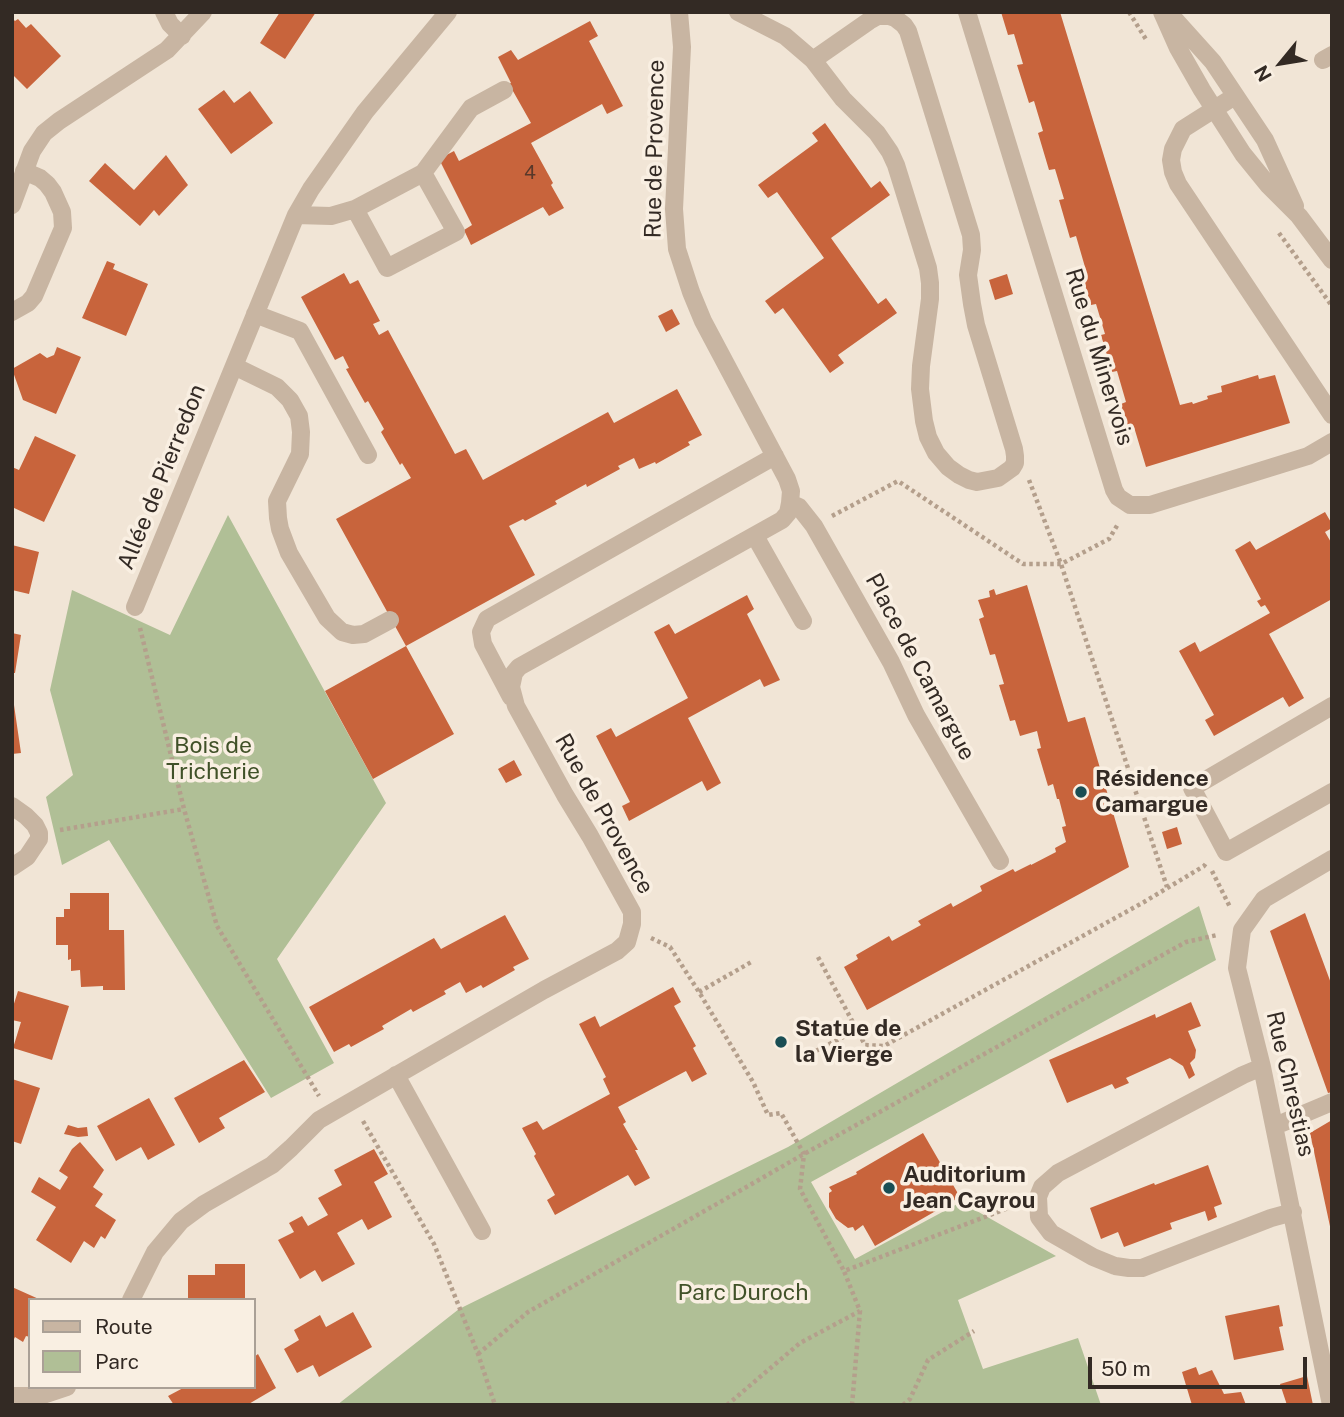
<!DOCTYPE html>
<html>
<head>
<meta charset="utf-8">
<style>
  body { margin:0 }
  #map { position:relative; width:1344px; height:1417px; overflow:hidden; background:#f1e5d6; font-family:"Public Sans",sans-serif }
  canvas { display:block }
  .frame { position:absolute; inset:0; border:14px solid #332a24; pointer-events:none }
  .legend { position:absolute; left:28px; top:1298px; width:228px; height:91px; box-sizing:border-box; background:#f9efe2; border:2px solid #aaa096; margin:0; padding:9px 12px; list-style:none; font-size:21px; color:#332a24 }
  .legend li { display:flex; align-items:center; gap:14px; height:35px }
  .legend b { width:35px; border:2px solid #aaa096 }
  .north { position:absolute; left:1246px; top:28px; width:70px; height:70px; -webkit-text-stroke:5px #f9efe2; paint-order:stroke; rotate:240deg; font-size:19px; font-weight:700; line-height:28px; text-align:center; color:#332a24 }
  .north::after { content:''; display:block; margin:auto; width:24px; height:32px; background:#332a24; clip-path:polygon(50% 0,100% 100%,50% 72%,0 100%) }
  .scale { position:absolute; left:1088px; top:1357px; width:219px; height:32px; box-sizing:border-box; border:4px solid #332a24; border-top:0; padding-left:9px; font-size:21px; line-height:24px; white-space:nowrap; color:#332a24; -webkit-text-stroke:5px #f9efe2; paint-order:stroke }
</style>
</head>
<body>
<div id="map">
<canvas width="1344" height="1417"></canvas>
<div class="frame"></div>
<ul class="legend">
<li><b style="height:9px;background:#c8b5a2"></b>Route</li>
<li><b style="height:19px;background:#b0bf96"></b>Parc</li>
</ul>
<div class="north">N</div>
<div class="scale">50 m</div>
</div>
<script>
const ctx = document.querySelector('canvas').getContext('2d');
ctx.lineJoin = 'round';
function fillPath(path, color) { ctx.fillStyle = color; ctx.fill(path, 'evenodd'); }
const toPath = rows => new Path2D(rows.map(r => 'M' + r).join(''));
function trace(path, color, width, dash) { ctx.strokeStyle = color; ctx.lineWidth = width; ctx.lineCap = dash ? 'butt' : 'round'; ctx.setLineDash(dash || []); ctx.stroke(path); }
function drawText(font, color, halo, rows, align = 'center') {
  ctx.font = font + ' "Public Sans",sans-serif'; ctx.lineWidth = 7; ctx.setLineDash([]); ctx.textBaseline = 'middle'; ctx.strokeStyle = halo; ctx.fillStyle = color; for (const [text, x, y, turn = 0] of rows) {
    ctx.save(); ctx.translate(x, y); ctx.rotate((+turn || 0) * Math.PI / 180); ctx.textAlign = isNaN(turn) ? turn : align; if (halo) ctx.strokeText(text, 0, 0); ctx.fillText(text, 0, 0); ctx.restore();
  }
}
fillPath(toPath([
  [228,515,386,803,277,959,334,1063,271,1098,109,840,62,865,46,797,73,775,50,690,72,590,170,635],
  [1199,906,1216,960,811,1182,855,1259,961,1202,1056,1256,958,1300,983,1369,1078,1338,1101,1405,337,1405,459,1309,788,1147]
]), '#b0bf96');
fillPath(toPath([
  [280,12,316,12,285,59,260,43],
  [1001,12,1060,12,1180,405,1192,402,1193,404,1208,399,1207,396,1222,392,1221,386,1258,375,1259,379,1275,375,1290,423,1146,467,1134,427,1128,429,1121,404,1126,402,1117,371,1112,372,1101,335,1105,334,1096,304,1091,305,1080,269,1085,267,1076,236,1070,238,1059,200,1064,199,1055,169,1049,170,1038,133,1043,131,1034,101,1029,103,1017,65,1023,64,1014,34,1008,35],
  [12,18,15,21,18,19,26,28,31,24,61,56,27,89,12,74],
  [590,21,598,36,589,41,623,106,607,114,602,104,531,143,553,183,551,185,564,208,549,216,543,207,471,245,464,230,472,225,439,159,454,151,459,161,531,123,509,84,511,83,498,57,511,50,518,60],
  [224,90,234,103,250,91,273,123,231,154,198,109],
  [825,123,871,188,880,181,890,195,831,238,878,304,886,298,897,313,838,355,844,363,830,373,783,308,775,314,765,301,824,258,777,192,768,198,758,185,818,141,812,133],
  [166,155,188,185,159,216,154,210,140,226,89,181,105,163,134,190],
  [107,261,115,264,113,269,148,284,126,336,82,318],
  [344,273,350,284,358,280,380,321,373,324,379,335,388,330,455,454,466,449,483,480,608,412,614,423,677,389,702,435,688,442,690,445,656,464,655,462,639,469,634,458,618,466,620,469,587,487,586,484,555,501,557,504,525,521,523,519,509,526,535,575,406,646,336,519,411,478,402,463,400,465,381,432,384,429,368,401,365,403,346,369,349,368,343,356,335,360,301,297],
  [1007,274,1013,294,995,300,989,280],
  [672,309,680,324,666,332,658,316],
  [57,347,81,357,56,414,23,400,12,369,40,353,47,358,54,355],
  [35,436,76,455,44,522,12,507,12,467,19,470],
  [1325,512,1332,524,1332,528,1325,532,1332,544,1332,599,1269,634,1304,698,1289,707,1283,697,1214,736,1205,720,1214,715,1179,651,1195,642,1200,652,1270,613,1265,605,1261,607,1257,601,1261,599,1235,550,1250,541,1256,550],
  [12,545,39,552,29,594,12,590],
  [1027,585,1068,722,1085,717,1129,867,867,1010,844,967,858,959,856,955,889,936,892,941,921,925,918,921,951,903,953,907,982,891,980,886,1013,869,1015,872,1031,864,1031,865,1056,852,1055,848,1066,842,1062,827,1066,826,1059,799,1057,799,1053,784,1048,786,1037,749,1041,748,1037,731,1020,736,1015,720,1010,721,999,685,1004,684,995,654,990,655,979,619,984,617,978,600,990,597,989,591,994,589,996,595],
  [747,595,754,609,747,614,780,680,764,687,760,679,688,718,721,783,707,791,702,781,629,821,622,806,630,802,596,736,611,728,616,737,688,698,654,632,669,624,675,634],
  [12,633,21,635,15,673,12,673],
  [406,646,454,734,373,779,325,691],
  [12,705,14,705,21,753,12,754],
  [514,760,522,775,506,783,498,769],
  [1177,827,1182,844,1167,849,1162,832],
  [70,893,109,893,109,930,124,930,125,990,103,990,103,986,81,987,80,970,71,971,71,959,68,960,68,945,56,945,56,917,64,917,64,909,70,909],
  [1305,913,1332,986,1332,1092,1328,1093,1270,931],
  [505,915,529,959,513,967,515,970,483,988,481,985,466,993,460,982,444,991,446,994,413,1012,411,1009,382,1026,384,1029,351,1047,349,1044,334,1052,309,1007,434,938,441,949],
  [673,987,681,1002,674,1006,696,1046,693,1048,707,1074,692,1082,686,1071,618,1107,626,1122,623,1124,638,1150,635,1150,650,1178,635,1186,628,1175,555,1215,547,1200,555,1195,534,1156,536,1154,522,1128,537,1121,543,1130,610,1094,603,1079,606,1077,579,1024,595,1016,600,1027],
  [18,991,69,1006,52,1060,13,1048,21,1022,12,1020,12,1010],
  [1191,1002,1201,1026,1188,1031,1196,1050,1195,1058,1190,1063,1195,1075,1189,1079,1183,1066,1170,1058,1126,1078,1129,1083,1115,1089,1112,1084,1067,1103,1049,1060,1155,1014,1156,1018],
  [244,1060,265,1092,219,1118,225,1128,199,1143,174,1098],
  [12,1079,40,1088,21,1144,12,1141],
  [149,1098,175,1145,148,1160,141,1147,116,1161,97,1126],
  [1332,1120,1332,1230,1331,1231,1310,1133],
  [68,1125,78,1128,87,1127,88,1136,78,1137,64,1134],
  [923,1133,960,1197,875,1246,863,1225,855,1231,853,1227,848,1228,836,1219,829,1207,829,1193,832,1191,829,1187,857,1174,856,1172],
  [80,1142,104,1170,93,1187,103,1194,95,1206,116,1220,105,1239,101,1236,94,1248,84,1241,71,1263,36,1240,56,1207,31,1192,39,1177,60,1190,68,1177,59,1171,72,1149],
  [374,1149,388,1174,374,1182,392,1217,368,1230,362,1219,337,1233,355,1264,322,1282,315,1270,300,1279,278,1240,294,1232,289,1223,302,1216,308,1226,328,1215,318,1198,342,1185,334,1170],
  [1208,1165,1222,1204,1214,1207,1217,1217,1208,1221,1205,1211,1170,1223,1172,1229,1124,1247,1118,1232,1101,1239,1090,1208,1154,1183,1155,1185],
  [215,1264,245,1264,245,1300,188,1300,188,1275,215,1275],
  [12,1287,41,1300,30,1300,30,1337,26,1336,23,1342,15,1337,12,1343],
  [1279,1305,1283,1326,1279,1327,1284,1350,1234,1360,1225,1316],
  [353,1312,372,1347,319,1377,313,1365,297,1373,284,1349,299,1340,294,1330,320,1315,326,1327],
  [258,1354,276,1388,247,1405,174,1405,168,1396,185,1387,254,1387,254,1357],
  [1196,1367,1199,1375,1212,1370,1224,1394,1241,1392,1246,1405,1192,1405,1182,1372],
  [1307,1376,1313,1405,1287,1405,1280,1384]
]), '#c8643c');
trace(toPath([
  [1129,12,1147,41],
  [1279,233,1332,306],
  [1029,480,1061,564,1167,887],
  [832,516,898,481,1023,564,1061,564,1109,539,1118,524],
  [140,628,184,809,217,926,319,1096],
  [60,830,184,809],
  [1212,871,1230,907],
  [651,938,670,947,699,992,753,1082,768,1115,781,1113,804,1154,800,1189,844,1271],
  [818,957,857,1030],
  [699,992,753,961],
  [810,1054,857,1030,865,1045,884,1046,1144,902,1204,866,1207,862],
  [363,1121,434,1244,478,1354,495,1405],
  [478,1354,528,1312,804,1154,1186,942,1217,935],
  [727,1405,800,1343,860,1311],
  [852,1405,860,1311,844,1271,1016,1205],
  [903,1405,910,1399,928,1360,974,1331]
]), '#b49f8c', 4.5, [3.5, 3.5]);
trace(toPath([
  [164,12,170,24,182,36],
  [738,12,785,36,813,60,843,99,877,133,890,152,896,165,928,268,930,283,930,299,921,366,920,389,924,421,928,437,936,453,948,467,959,475,969,480,977,482,998,478,1012,468,1015,463,1015,456,1014,449,976,325,972,304,968,275,972,250,971,235,908,31,904,25,895,18,889,16,878,16,869,21,813,60],
  [967,12,1114,490,1118,497,1130,505,1150,505,1308,456,1332,442],
  [1162,12,1178,48,1202,90,1243,154,1269,186,1299,216,1332,260],
  [1168,12,1213,62,1265,140,1295,206],
  [1323,60,1332,55],
  [1235,96,1183,129,1173,149,1171,160,1173,172,1178,184,1332,415],
  [12,205,32,151,44,133,59,121,167,50,203,12],
  [355,209,387,268,456,232,423,173],
  [296,215,331,216,355,209,423,173,471,108,504,90],
  [12,312,28,303,34,296,63,228,62,212,53,192,47,184,40,178,24,171],
  [255,314,300,331,368,455],
  [234,366,277,387,290,400,299,416,301,432,300,454,277,501,278,518,280,529,289,553,327,618,342,632,353,635,364,634,390,620],
  [790,503,799,507,814,526,891,662,916,715,1000,861],
  [755,536,803,621],
  [135,607,296,215,311,189,365,112,448,12],
  [511,697,483,644,481,632,487,619,775,456],
  [1332,706,1192,788,1226,852,1332,792],
  [12,806,26,816,35,825,39,833,39,839,27,857,12,867],
  [1262,1067,1243,1075,1058,1173,1042,1187,1038,1197,1039,1217,1051,1233,1093,1257,1115,1266,1129,1268,1142,1268,1271,1218,1293,1212],
  [396,1075,482,1231],
  [1275,1126,1332,1102],
  [131,1300,155,1252,181,1221,204,1204,272,1165,291,1148,319,1120,544,990,617,951,627,942,632,924,632,912,590,836,565,795,516,706,511,687,514,673,519,667,782,520,788,513,790,503,791,491,787,479,703,321,691,292,677,249,674,209,682,47,679,12],
  [12,1396,40,1396,67,1387],
  [1331,1405,1262,1067,1237,968,1242,930,1264,899,1332,859]
]), '#c8b5a2', 18);
for (const [x, y, r, color] of [
  [1081,792,7,"#1a4e54"],
  [781,1042,7,"#1a4e54"],
  [889,1188,7,"#1a4e54"]
]) { const dot = new Path2D(); dot.arc(x, y, r, 0, 2 * Math.PI); ctx.fillStyle = color; ctx.fill(dot); trace(dot, '#f9efe2', 2.5); }
drawText('19px', '#58382a', null, [
  ["4",530,173]
]);
drawText('23px', '#332a24', '#f9efe2', [
  ["Rue de Provence",655,149,-89],
  ["Rue du Minervois",1099,357,73],
  ["Allée de Pierredon",162,477,-68],
  ["Place de Camargue",920,667,62],
  ["Rue de Provence",604,814,61],
  ["Rue Chrestias",1290,1084,77]
]);
drawText('23px', '#405128', '#f9efe2', [
  ["Bois de",213,746],
  ["Tricherie",213,772],
  ["Parc Duroch",743,1293]
]);
drawText('bold 23px', '#332a24', '#f9efe2', [
  ["Résidence",1095,779],
  ["Camargue",1095,805],
  ["Statue de",795,1029],
  ["la Vierge",795,1055],
  ["Auditorium",903,1175],
  ["Jean Cayrou",903,1201]
], 'left');
</script>
</body>
</html>
